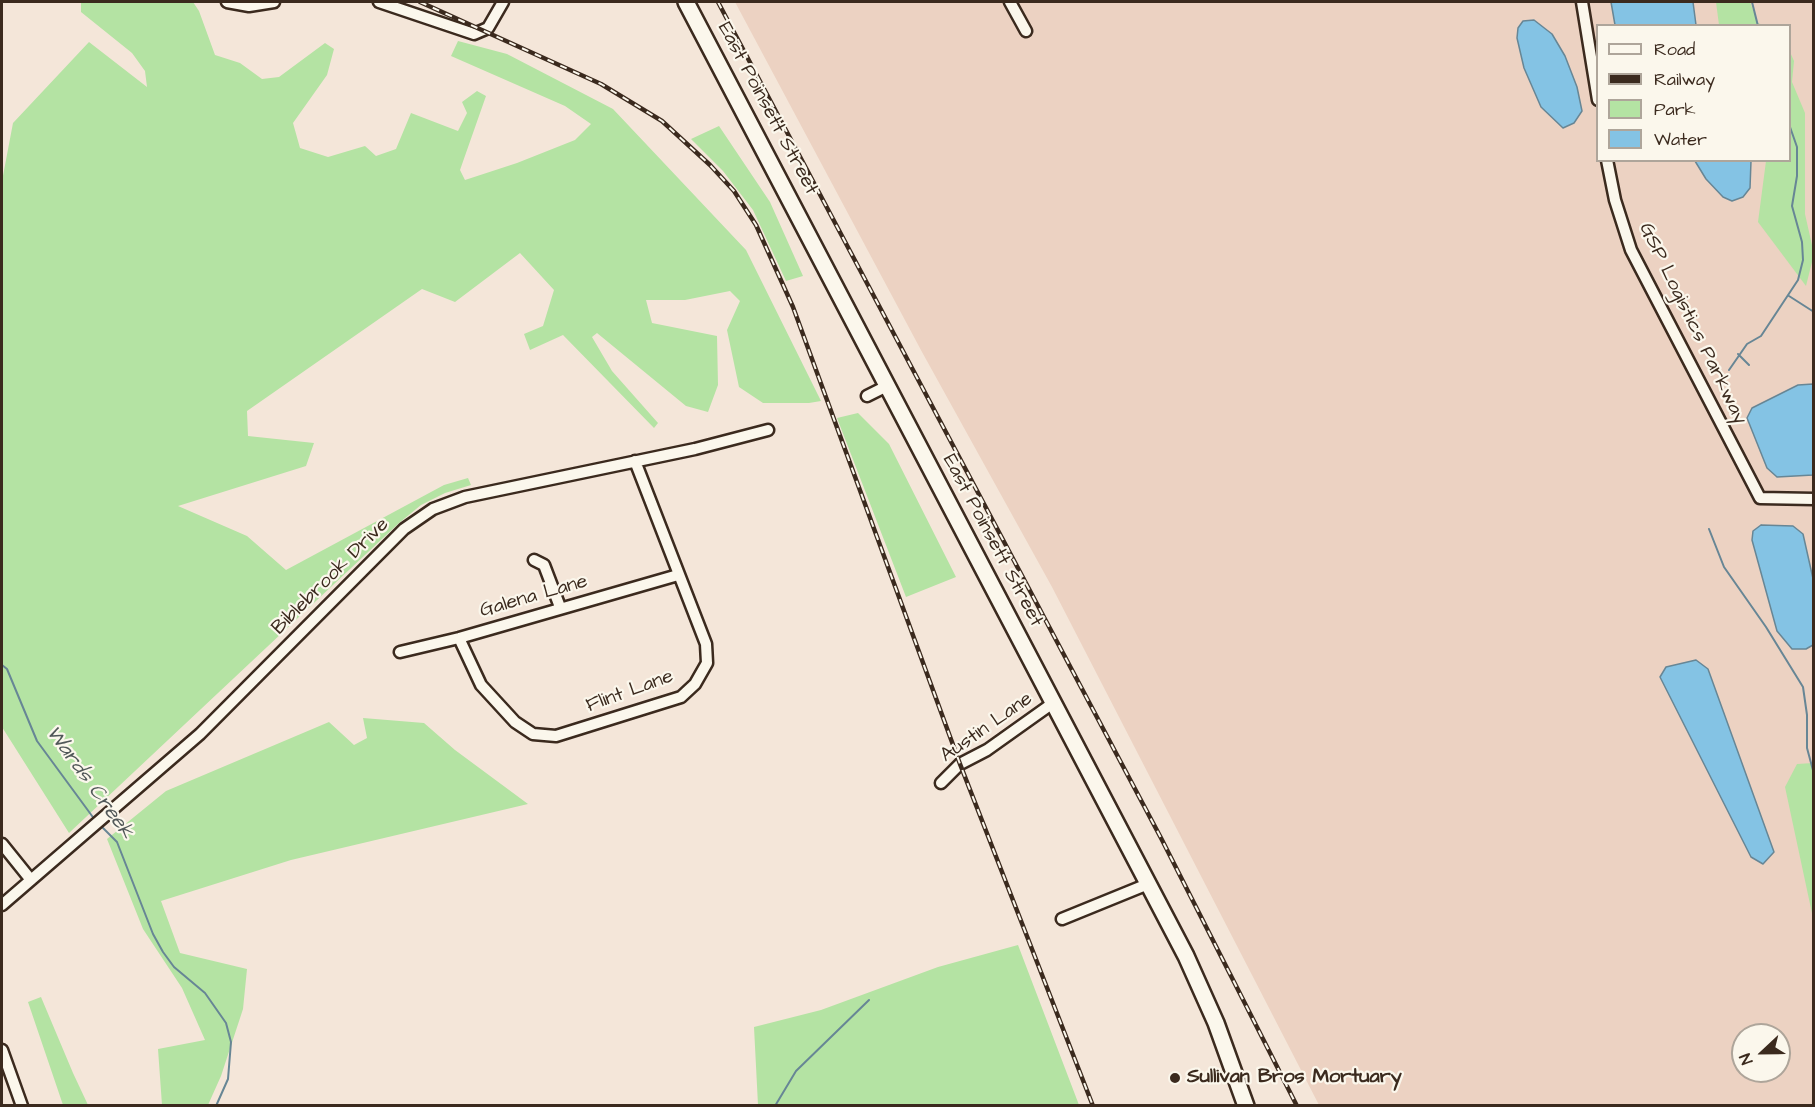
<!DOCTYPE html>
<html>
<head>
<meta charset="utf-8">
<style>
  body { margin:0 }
  #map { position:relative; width:1815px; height:1107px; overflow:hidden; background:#f4e6d9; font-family:"Architects Daughter",sans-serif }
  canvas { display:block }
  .frame { position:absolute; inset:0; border:3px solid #3b2a1e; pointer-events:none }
  .legend { position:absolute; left:1596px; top:24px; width:195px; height:138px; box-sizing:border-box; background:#fbf7ec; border:2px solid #aea59a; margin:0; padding:8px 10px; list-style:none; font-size:18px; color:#3b2a1e }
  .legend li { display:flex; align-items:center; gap:12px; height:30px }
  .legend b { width:30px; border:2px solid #aea59a }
  .north { position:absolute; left:1731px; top:1023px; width:60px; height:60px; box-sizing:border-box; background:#fbf7ec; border:2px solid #aea59a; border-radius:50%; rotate:248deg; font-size:16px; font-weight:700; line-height:24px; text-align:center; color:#3b2a1e }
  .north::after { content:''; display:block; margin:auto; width:21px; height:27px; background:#3b2a1e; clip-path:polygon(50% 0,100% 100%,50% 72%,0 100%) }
</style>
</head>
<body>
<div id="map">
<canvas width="1815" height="1107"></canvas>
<div class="frame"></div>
<ul class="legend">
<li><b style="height:8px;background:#fbf7ec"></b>Road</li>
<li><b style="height:8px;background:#3b2a1e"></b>Railway</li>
<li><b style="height:16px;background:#b4e3a3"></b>Park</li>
<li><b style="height:16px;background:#84c3e4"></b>Water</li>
</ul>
<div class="north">N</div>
</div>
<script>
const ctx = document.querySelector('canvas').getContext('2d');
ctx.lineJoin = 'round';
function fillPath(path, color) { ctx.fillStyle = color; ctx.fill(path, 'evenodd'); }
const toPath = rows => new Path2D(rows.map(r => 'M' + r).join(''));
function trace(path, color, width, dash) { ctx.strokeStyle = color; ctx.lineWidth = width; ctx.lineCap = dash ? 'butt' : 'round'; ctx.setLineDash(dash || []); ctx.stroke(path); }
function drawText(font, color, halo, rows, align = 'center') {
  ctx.font = font + ' "Architects Daughter",sans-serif'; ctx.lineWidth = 4.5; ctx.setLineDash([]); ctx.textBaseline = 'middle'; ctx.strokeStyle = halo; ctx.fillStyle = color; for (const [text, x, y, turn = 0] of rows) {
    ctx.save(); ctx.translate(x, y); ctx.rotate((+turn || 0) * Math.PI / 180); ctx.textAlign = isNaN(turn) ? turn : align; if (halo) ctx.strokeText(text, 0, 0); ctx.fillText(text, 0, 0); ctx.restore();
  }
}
fillPath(toPath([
  [735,2,1813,2,1813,1105,1319,1105,1052,587,922,352],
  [1598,26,1790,26,1790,160,1598,160],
  [1743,1035,1779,1035,1779,1071,1743,1071]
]), '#ecd2c2');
fillPath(toPath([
  [81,2,193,2,199,11,215,55,240,63,262,79,279,77,325,43,334,49,327,75,293,123,300,148,328,157,365,146,376,156,396,149,411,113,458,131,467,113,462,102,477,91,486,96,460,170,465,180,517,163,575,140,591,124,565,106,451,56,458,41,507,54,613,109,746,250,821,401,809,403,763,403,739,387,727,330,740,301,730,291,685,300,646,300,652,323,717,336,718,385,708,412,686,406,597,333,592,337,612,371,658,423,654,428,563,335,530,350,524,334,543,326,554,290,520,253,455,302,422,289,247,411,248,436,314,443,306,466,178,506,247,536,286,570,444,485,468,478,471,485,445,493,421,505,399,523,69,833,2,727,2,181,13,123,89,42,147,87,145,71,132,53,81,12],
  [1716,2,1750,2,1758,23,1763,25,1719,25],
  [1790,52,1794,61,1792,82,1805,113,1805,214,1814,254,1806,286,1758,222,1766,161,1790,160],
  [719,126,770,202,803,276,786,281,753,210,723,171,691,139],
  [858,413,889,444,956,577,906,597,837,418],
  [363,718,424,723,455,750,528,804,291,860,161,901,180,953,247,969,243,1009,221,1076,208,1105,162,1105,158,1049,205,1040,182,988,143,929,107,839,166,791,329,722,354,745,367,738],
  [1813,763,1814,763,1813,918,1785,787,1797,764],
  [1018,945,1079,1105,758,1105,754,1027,821,1010,938,967],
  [41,997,73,1073,88,1105,63,1105,28,1002]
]), '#b4e3a3');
const water = toPath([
  [1611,2,1693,2,1696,25,1615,25,1611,2],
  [1534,20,1552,34,1565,56,1577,87,1582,111,1574,123,1563,128,1541,107,1524,68,1517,38,1518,28,1523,21,1534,20],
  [1695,161,1751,161,1750,188,1743,197,1732,201,1723,197,1706,179,1695,161],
  [1813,384,1813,475,1777,477,1767,468,1747,418,1752,408,1798,385,1813,384],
  [1761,525,1793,526,1803,534,1814,583,1813,645,1806,649,1792,649,1777,631,1752,540,1753,531,1761,525],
  [1696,660,1708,669,1774,852,1763,864,1751,857,1660,677,1666,667,1696,660]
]);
fillPath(water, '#84c3e4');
trace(water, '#678695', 1.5);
trace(toPath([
  [1752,2,1758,26],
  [1789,296,1814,312],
  [1738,354,1749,365],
  [1729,370,1747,344,1761,336,1798,280,1803,260,1802,242,1792,206,1797,176,1797,147,1790,127],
  [1709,529,1724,567,1766,627,1803,687,1807,715,1807,748,1814,774],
  [2,665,7,669,37,741,95,820],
  [101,826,117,842,153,934,163,952,174,967,205,993,226,1023,231,1042,228,1079,216,1106],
  [775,1106,796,1071,869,1000]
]), '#678695', 2);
const street = toPath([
  [227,2,249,6,274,2],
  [379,2,474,34,488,28,503,2],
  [1010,2,1026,31],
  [1582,2,1598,100],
  [1607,160,1615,200,1631,250,1760,498,1814,499],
  [867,396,887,386],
  [534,560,544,565,560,607],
  [459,638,481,685,515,722,533,734,556,736,681,697,695,684,707,663,706,644,635,461],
  [400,652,459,638,678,575],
  [941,783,960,764,987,750,1053,703],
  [2,844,31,880],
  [2,905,200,734,404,529,433,509,465,497,695,449,768,430],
  [1062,919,1148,884],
  [2,1050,22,1106]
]);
const secondary = toPath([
  [686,2,1186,956,1216,1023,1246,1106]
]);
trace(street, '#3b2a1e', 15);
trace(secondary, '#3b2a1e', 20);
trace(street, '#fbf7ec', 10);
trace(secondary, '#fbf7ec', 15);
const rail = toPath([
  [420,2,601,84,662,121,710,165,734,191,756,225,793,307,960,764,1093,1106],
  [718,2,1161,838,1297,1106]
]);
trace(rail, '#3b2a1e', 4.5);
trace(rail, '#fbf7ec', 2, [7]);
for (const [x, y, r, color] of [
  [1175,1078,6,"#3b2a1e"]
]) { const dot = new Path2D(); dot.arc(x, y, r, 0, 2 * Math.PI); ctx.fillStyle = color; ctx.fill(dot); trace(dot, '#fbf7ec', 2); }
drawText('20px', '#3b2a1e', '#fbf7ec', [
  ["East Poinsett Street",767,109,62],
  ["GSP Logistics Parkway",1692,324,64],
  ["East Poinsett Street",992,541,62],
  ["Biblebrook Drive",331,577,-45],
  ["Galena Lane",534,597,-16],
  ["Flint Lane",630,692,-20],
  ["Austin Lane",987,728,-35]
]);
drawText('bold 20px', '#3b2a1e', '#fbf7ec', [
  ["Sullivan Bros Mortuary",1187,1078]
], 'left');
drawText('italic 21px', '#515859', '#fbf7ec', [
  ["Wards Creek",89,783,54]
]);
</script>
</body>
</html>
